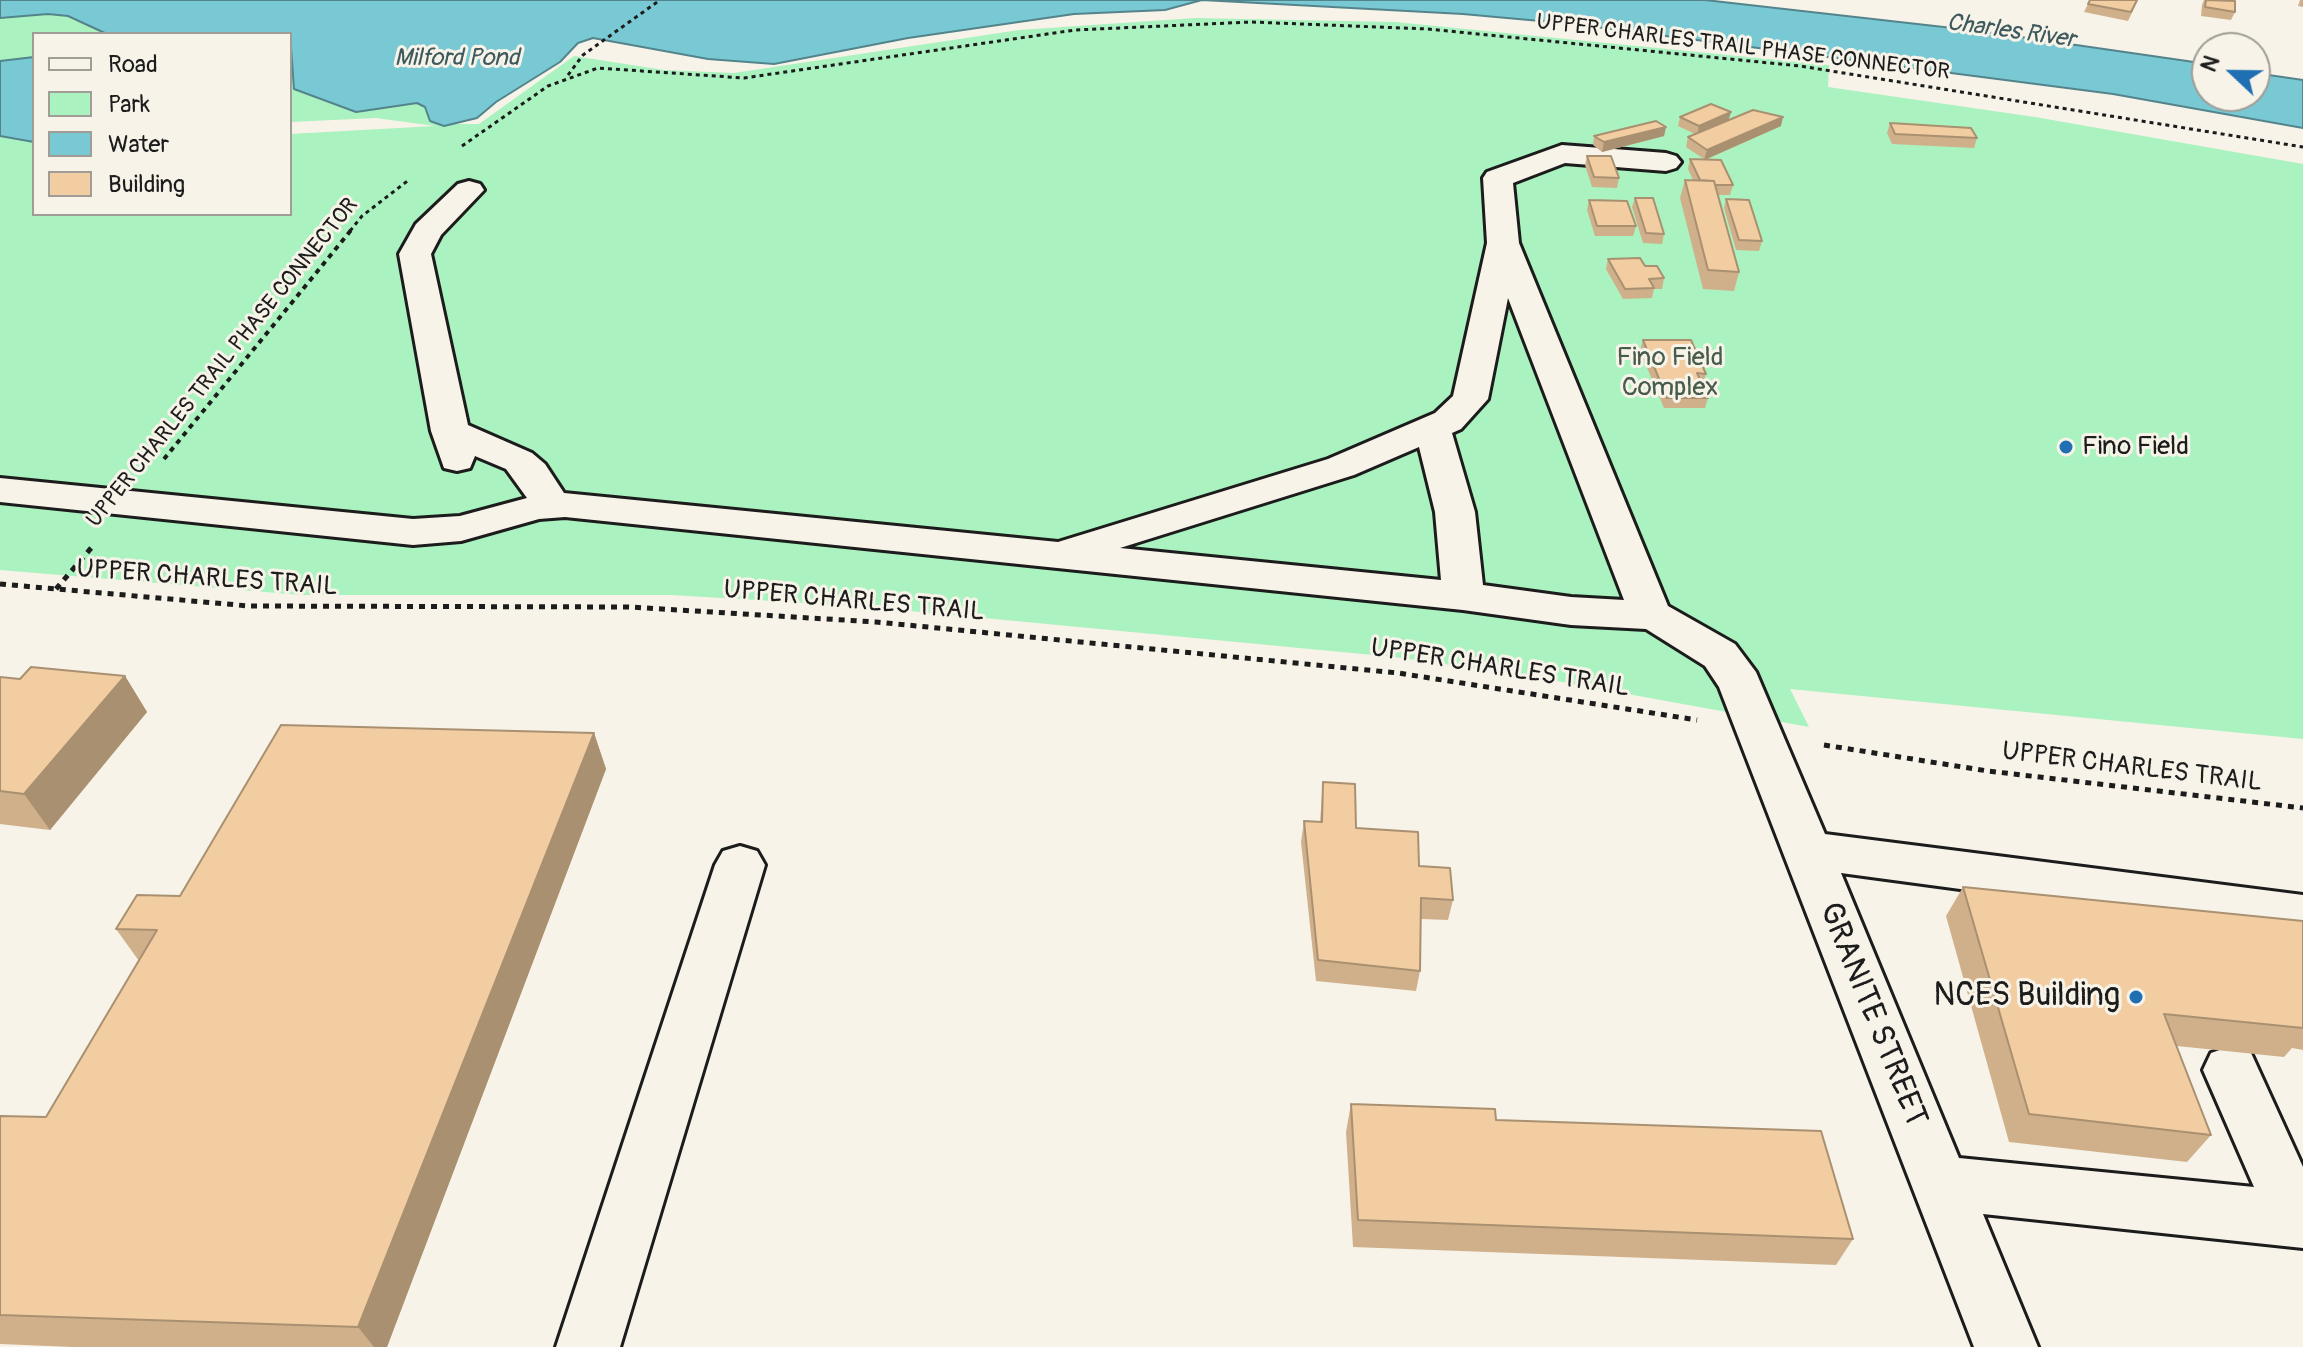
<!DOCTYPE html>
<html>
<head>
<meta charset="utf-8">
<style>
  body { margin:0 }
  #map { position:relative; width:2303px; height:1347px; overflow:hidden; background:#f7f3e8; font-family:Pangolin,sans-serif }
  canvas { display:block }
  .legend { position:absolute; left:32px; top:32px; width:260px; height:184px; box-sizing:border-box; background:#f7f3e8; border:2px solid #9f9d96; margin:0; padding:10px 14px; list-style:none; font-size:24px; color:#1c1c1c }
  .legend li { display:flex; align-items:center; gap:16px; height:40px }
  .legend b { width:40px; border:2px solid #9f9d96 }
  .north { position:absolute; left:2191px; top:32px; width:80px; height:80px; box-sizing:border-box; background:#f7f3e8; border:2px solid #9f9d96; border-radius:50%; rotate:292deg; font-size:22px; font-weight:700; line-height:32px; text-align:center; color:#1c1c1c }
  .north::after { content:''; display:block; margin:auto; width:28px; height:36px; background:#1f6fb2; clip-path:polygon(50% 0,100% 100%,50% 72%,0 100%) }
</style>
</head>
<body>
<div id="map">
<canvas width="2303" height="1347"></canvas>
<ul class="legend">
<li><b style="height:10px;background:#f7f3e8"></b>Road</li>
<li><b style="height:22px;background:#aaf2bf"></b>Park</li>
<li><b style="height:22px;background:#79c9d5"></b>Water</li>
<li><b style="height:22px;background:#f2cda2"></b>Building</li>
</ul>
<div class="north">N</div>
</div>
<script>
const ctx = document.querySelector('canvas').getContext('2d');
ctx.lineJoin = 'round';
function fillPath(path, color) { ctx.fillStyle = color; ctx.fill(path, 'evenodd'); }
const toPath = rows => new Path2D(rows.map(r => 'M' + r).join(''));
function trace(path, color, width, dash) { ctx.strokeStyle = color; ctx.lineWidth = width; ctx.lineCap = dash ? 'butt' : 'round'; ctx.setLineDash(dash || []); ctx.stroke(path); }
function drawText(font, color, halo, rows, align = 'center') {
  ctx.font = font + ' Pangolin,sans-serif'; ctx.lineWidth = 6; ctx.setLineDash([]); ctx.textBaseline = 'middle'; ctx.strokeStyle = halo; ctx.fillStyle = color; for (const [text, x, y, turn = 0] of rows) {
    ctx.save(); ctx.translate(x, y); ctx.rotate((+turn || 0) * Math.PI / 180); ctx.textAlign = isNaN(turn) ? turn : align; if (halo) ctx.strokeText(text, 0, 0); ctx.fillText(text, 0, 0); ctx.restore();
  }
}
fillPath(toPath([
  [48,14,68,16,107,34,34,34,34,214,290,214,290,134,435,126,376,118,290,122,290,76,318,99,355,112,417,103,425,107,436,124,479,124,574,56,664,70,734,73,1019,30,1195,18,1395,22,1829,65,1828,87,2035,117,2303,164,2303,739,1790,689,1809,727,1529,676,1394,657,858,606,671,595,301,595,0,570,0,18]
]), '#aaf2bf');
const water = toPath([
  [0,0,1705,0,1979,31,2187,61,2207,64,2207,96,2255,96,2255,73,2303,80,2303,128,2113,94,1573,24,1463,14,1202,0,1165,10,1074,14,908,38,774,64,708,59,593,38,578,43,560,62,496,102,477,118,444,126,430,121,425,107,417,103,356,112,294,89,290,34,107,34,68,16,48,14,0,18,0,0],
  [34,57,34,142,0,136,0,61,34,57]
]);
fillPath(water, '#79c9d5');
trace(water, '#54848b', 2);
const minor = toPath([
  [1562,145,1666,153,1676,156,1681,162,1676,168,1666,171,1565,163,1513,183,1519,243,1668,606,1735,644,1756,672,1825,834,2303,895,2303,935,1841,873,1959,1158,2254,1187,2203,1070,2211,1053,2231,1046,2251,1053,2303,1167,2303,1248,1983,1214,2038,1347,1974,1347,1719,687,1705,666,1646,629,1571,625,1463,610,565,517,539,519,461,541,413,545,0,502,0,478,413,519,460,516,527,498,506,469,475,456,470,468,457,471,444,468,431,431,399,254,416,224,458,184,469,181,480,184,484,190,441,235,431,254,468,425,532,453,545,464,564,493,1058,542,1328,459,1435,413,1453,396,1487,243,1483,178,1487,172,1562,145],
  [1508,298,1624,600,1571,597,1483,585,1475,512,1452,433,1461,429,1488,399,1508,298],
  [1419,447,1435,512,1441,580,1120,548,1354,475,1419,447],
  [740,846,757,851,765,865,620,1347,556,1347,715,865,723,851,740,846]
]);
trace(minor, '#1c1c1c', 6);
trace(toPath([
  [568,75,583,55,660,0],
  [462,146,548,86,598,68,744,78,1075,30,1251,22,1428,29,1800,66,2303,147],
  [350,231,362,216,410,179]
]), '#1c1c1c', 3, [4, 4]);
trace(toPath([
  [164,459,352,229]
]), '#1c1c1c', 4, [5, 5]);
trace(toPath([
  [0,584,249,606,629,607,876,622,1398,673,1697,720],
  [56,589,92,547],
  [1824,745,1988,771,2303,808]
]), '#1c1c1c', 5, [6, 6]);
fillPath(minor, '#f7f3e8');
fillPath(toPath([
  [2090,0,2138,0,2128,21,2084,12],
  [2204,0,2235,0,2235,12,2231,20,2201,16,2202,5],
  [2300,0,2303,0,2303,7,2298,6],
  [1731,112,1728,120,1781,126,1705,160,1733,185,1730,195,1718,195,1739,272,1734,291,1703,289,1680,198,1685,180,1693,180,1688,169,1690,159,1704,159,1686,147,1688,137,1695,134,1678,126,1680,117],
  [1890,123,1977,138,1974,148,1892,144,1887,133],
  [1666,127,1664,136,1602,152,1593,145,1594,136],
  [1587,156,1619,178,1617,188,1592,187,1585,165],
  [1635,198,1664,234,1662,244,1643,243,1632,207],
  [1726,199,1762,241,1759,251,1736,250,1724,208],
  [1589,200,1636,226,1633,236,1595,236,1587,210],
  [1608,259,1645,266,1664,278,1662,289,1654,289,1652,298,1623,299,1606,269],
  [1643,340,1706,374,1703,384,1702,384,1708,398,1705,408,1664,408,1640,351],
  [125,676,147,712,50,830,0,824,0,677,20,679],
  [594,733,606,769,387,1347,73,1347,0,1344,0,1116,46,1117,139,961,116,929,180,896],
  [1323,782,1356,828,1419,866,1453,900,1448,920,1421,919,1420,971,1416,991,1316,981,1301,842,1304,821,1320,822],
  [1963,887,2303,921,2303,1050,2292,1048,2284,1057,2177,1046,2211,1135,2187,1162,2009,1142,1946,916],
  [1351,1104,1496,1120,1853,1239,1836,1265,1353,1247,1346,1132]
]), '#d0b08b');
fillPath(toPath([
  [1731,112,1728,122,1697,135,1699,126],
  [1783,117,1781,126,1704,160,1707,150],
  [1666,127,1664,136,1602,152,1604,142],
  [125,676,147,712,50,830,24,794],
  [594,733,606,769,387,1347,374,1347,358,1327]
]), '#a99071');
const building = toPath([
  [2090,0,2137,0,2131,12,2088,4,2090,0],
  [2206,0,2235,1,2235,12,2205,7,2206,0],
  [1711,104,1731,112,1699,126,1680,117,1711,104],
  [1753,110,1783,117,1707,150,1688,137,1753,110],
  [1656,121,1666,127,1604,142,1594,136,1656,121],
  [1890,123,1971,128,1977,138,1895,134,1890,123],
  [1587,156,1611,156,1619,178,1594,177,1587,156],
  [1690,159,1721,160,1733,185,1715,185,1714,181,1700,180,1690,159],
  [1685,180,1714,181,1739,272,1708,270,1685,180],
  [1635,198,1653,198,1664,234,1646,233,1635,198],
  [1726,199,1749,200,1762,241,1739,240,1726,199],
  [1589,200,1627,201,1636,226,1597,226,1589,200],
  [1640,258,1645,266,1657,266,1664,278,1649,279,1654,288,1625,289,1608,259,1640,258],
  [1643,340,1691,340,1706,374,1697,373,1708,398,1667,398,1643,340],
  [31,667,125,676,24,794,0,791,0,677,20,679,31,667],
  [281,725,594,733,358,1327,0,1315,0,1116,46,1117,157,930,116,929,137,895,180,896,281,725],
  [1323,782,1355,784,1356,828,1418,832,1419,866,1450,868,1453,900,1421,898,1420,971,1318,960,1304,821,1322,822,1323,782],
  [1963,887,2303,921,2303,1028,2164,1014,2211,1135,2029,1114,1963,887],
  [1351,1104,1495,1109,1496,1120,1821,1131,1853,1239,1358,1220,1351,1104]
]);
fillPath(building, '#f2cda2');
trace(building, '#a99071', 2);
for (const [x, y, r, color] of [
  [2066,447,8,"#1f6fb2"],
  [2136,997,8,"#1f6fb2"]
]) { const dot = new Path2D(); dot.arc(x, y, r, 0, 2 * Math.PI); ctx.fillStyle = color; ctx.fill(dot); trace(dot, '#f7f3e8', 3); }
drawText('22px', '#1c1c1c', '#f7f3e8', [
  ["UPPER CHARLES TRAIL PHASE CONNECTOR",1743,48,7],
  ["UPPER CHARLES TRAIL PHASE CONNECTOR",223,363,-51]
]);
drawText('italic 24px', '#3d595d', '#f7f3e8', [
  ["Charles River",2011,32,8],
  ["Milford Pond",457,59]
]);
drawText('26px', '#475c4d', '#f7f3e8', [
  ["Fino Field",1670,358],
  ["Complex",1670,388]
]);
drawText('26px', '#1c1c1c', '#f7f3e8', [
  ["Fino Field",2082,447]
], 'left');
drawText('26px', '#1c1c1c', '#f7f3e8', [
  ["UPPER CHARLES TRAIL",207,579,4],
  ["UPPER CHARLES TRAIL",854,602,5],
  ["UPPER CHARLES TRAIL",1500,669,9],
  ["UPPER CHARLES TRAIL",2132,768,7]
]);
drawText('32px', '#1c1c1c', '#f7f3e8', [
  ["NCES Building",2120,997]
], 'right');
drawText('32px', '#1c1c1c', '#f7f3e8', [
  ["GRANITE STREET",1872,1015,68]
]);
</script>
</body>
</html>
